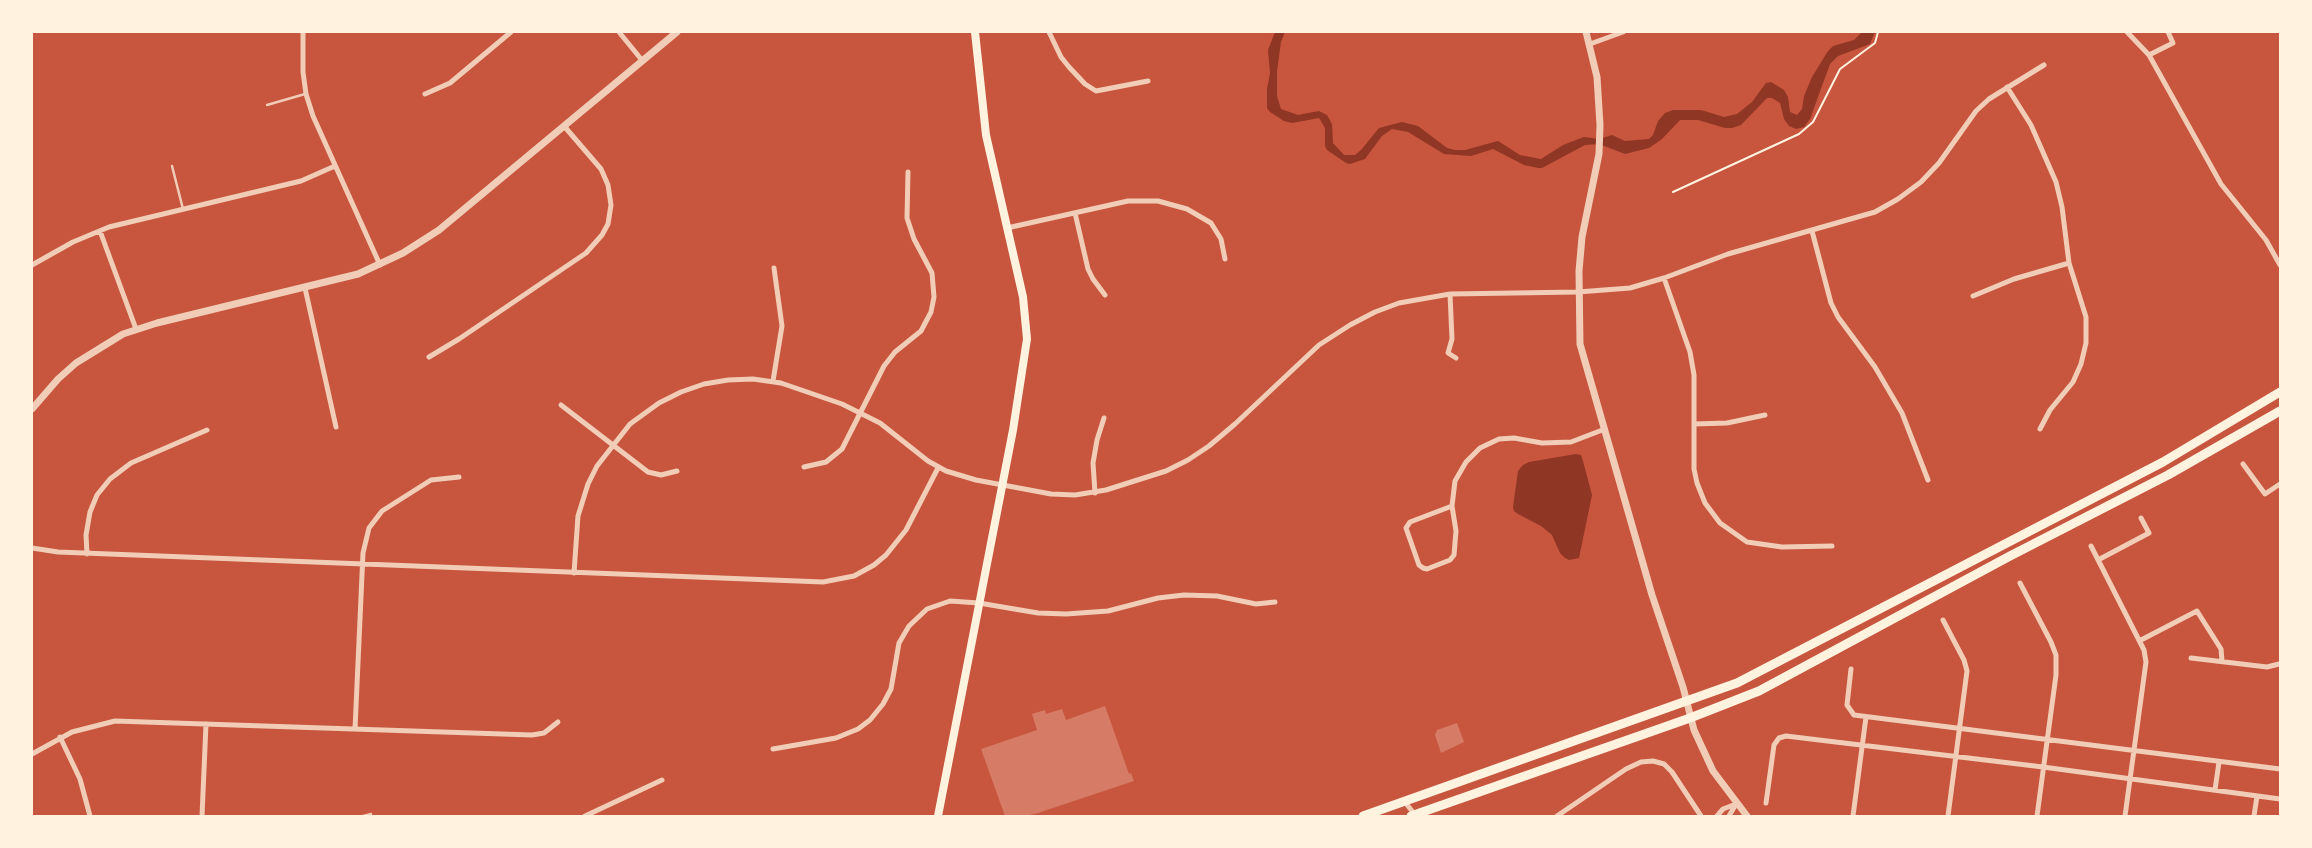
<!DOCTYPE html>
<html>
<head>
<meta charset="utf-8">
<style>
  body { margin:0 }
  #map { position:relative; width:2312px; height:848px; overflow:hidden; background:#c8553d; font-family:Helvetica,sans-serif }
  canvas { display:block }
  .frame { position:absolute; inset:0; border:33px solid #fff3e0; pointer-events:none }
</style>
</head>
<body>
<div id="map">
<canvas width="2312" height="848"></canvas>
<div class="frame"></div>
</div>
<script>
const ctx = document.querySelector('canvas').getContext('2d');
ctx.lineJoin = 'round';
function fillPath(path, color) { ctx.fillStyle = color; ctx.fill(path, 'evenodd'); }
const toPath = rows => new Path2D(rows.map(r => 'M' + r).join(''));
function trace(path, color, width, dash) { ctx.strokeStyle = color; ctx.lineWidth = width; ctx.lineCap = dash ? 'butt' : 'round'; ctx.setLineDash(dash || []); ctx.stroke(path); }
fillPath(toPath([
  [1275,32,1285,32,1281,42,1277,71,1277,96,1281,109,1298,115,1319,111,1327,115,1332,124,1333,143,1344,155,1355,155,1361,150,1379,128,1402,122,1418,126,1447,148,1455,150,1465,150,1498,141,1520,155,1541,159,1563,145,1584,137,1599,139,1612,135,1625,141,1649,139,1653,135,1658,121,1665,113,1673,110,1701,110,1724,117,1737,114,1752,102,1766,83,1771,82,1784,90,1788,97,1790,112,1797,115,1802,109,1804,96,1812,77,1828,51,1833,46,1854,40,1862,32,1875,32,1870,44,1838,56,1830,64,1810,119,1804,127,1796,129,1789,126,1784,119,1780,103,1772,98,1767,98,1741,125,1732,128,1725,128,1698,120,1680,120,1662,139,1649,148,1625,154,1599,144,1585,145,1542,168,1538,168,1524,165,1493,149,1471,156,1444,154,1408,132,1392,129,1382,136,1365,159,1350,164,1346,163,1327,150,1325,146,1325,128,1319,118,1292,123,1284,121,1270,112,1267,108,1267,89,1270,73,1268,50],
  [1576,454,1581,455,1583,461,1592,495,1579,558,1569,560,1565,558,1560,553,1552,535,1541,526,1518,514,1514,511,1513,507,1518,471,1523,465,1529,462]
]), '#8f3625');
fillPath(toPath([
  [1105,706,1129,774,1131,773,1134,781,1038,813,1025,816,1005,816,981,749,1037,730,1032,714,1045,710,1046,714,1062,709,1066,720],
  [1457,723,1464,742,1441,753,1435,735,1437,730]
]), '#d67c66');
trace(toPath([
  [1673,192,1799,134,1813,122,1840,69,1875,43,1878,32]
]), '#fff3e0', 2);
trace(toPath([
  [267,105,305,94],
  [172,166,183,209],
  [363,816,371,814]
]), '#f1ccb7', 2.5);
trace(toPath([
  [303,32,303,72,306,94,313,116,380,265],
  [619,32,641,59],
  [1049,32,1061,57,1069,67,1085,84,1096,91,1148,81],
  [2127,32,2149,55,2221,184,2266,240,2280,265],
  [1590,44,1623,32],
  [2149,55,2173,43,2168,32],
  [2007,87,2031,125,2056,182,2062,207,2069,263,2086,317,2086,343,2081,364,2073,382,2050,410,2040,429],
  [425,94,450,83,511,32],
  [1075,213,1088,269,1093,279,1105,295],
  [1007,228,1128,201,1158,201,1187,209,1211,223,1221,239,1225,259],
  [100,231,136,329],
  [1812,231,1831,303,1838,317,1875,367,1902,413,1928,480],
  [32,265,73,242,109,227,301,181,335,166],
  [1664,278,1690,352,1694,375,1694,469,1697,483,1705,503,1720,523,1747,542,1782,547,1832,546],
  [305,288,336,427],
  [1450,294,1452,339,1448,353,1456,358],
  [1973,296,2014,279,2069,263],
  [429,357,459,339,586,253,602,235,608,224,611,205,608,185,601,169,564,126],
  [773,381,782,326,774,268],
  [561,405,648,472,661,475,677,471],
  [1694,424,1727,423,1765,415],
  [2243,464,2265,494,2280,484],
  [804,467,826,462,842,449,884,366,895,352,921,331,931,312,934,297,932,273,914,239,907,218,908,172],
  [1095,493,1093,463,1097,440,1104,418],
  [1452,506,1410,522,1406,528,1419,565,1423,568,1427,569,1450,560,1454,555,1456,531,1452,506,1455,481,1466,462,1480,448,1499,439,1514,438,1542,443,1571,442,1605,429],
  [2091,546,2144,650,2146,662,2125,816],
  [32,548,58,552,823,582,854,576,874,565,886,555,906,530,938,468],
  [87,554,86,535,90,512,97,495,110,479,131,463,207,430],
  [2098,560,2149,533,2141,518],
  [574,573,578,516,588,484,597,466,630,424,659,403,681,392,704,384,728,380,753,379,781,383,842,404,880,423,928,461,946,471,976,480,1051,494,1075,495,1106,490,1166,471,1188,460,1209,446,1235,424,1319,345,1350,325,1375,312,1399,303,1450,294,1578,292,1630,288,1664,278,1728,254,1875,212,1898,199,1921,182,1939,163,1976,111,1989,99,2044,65],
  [2020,583,2051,642,2056,655,2056,675,2037,816],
  [1943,620,1964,660,1967,671,1948,816],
  [2141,640,2197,611,2221,649,2222,661],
  [2191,658,2267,667,2279,664],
  [1851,669,1847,705,1854,715,2280,769],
  [355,729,363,553,369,528,382,511,431,480,459,477],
  [60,737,80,779,90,816],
  [773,749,836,738,858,729,870,720,883,704,891,689,899,643,909,626,927,609,950,601,979,603,1038,613,1066,614,1108,611,1158,598,1184,595,1217,596,1256,604,1275,602],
  [32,754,72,732,115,721,532,735,544,733,558,722],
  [2215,790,2219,762],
  [1404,801,1416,816],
  [1766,803,1774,745,1779,738,1786,736,2043,767,2280,799],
  [202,816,206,724],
  [585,816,662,780],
  [1557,816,1626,769,1641,762,1653,761,1664,764,1672,772,1701,816],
  [1717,816,1723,809,1736,804],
  [1729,816,1736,804],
  [1853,816,1866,717],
  [2254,816,2257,796]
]), '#f1ccb7', 5);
trace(toPath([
  [1586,32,1597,77,1600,125,1599,154,1582,237,1579,271,1580,344,1652,595,1683,687,1694,730,1713,771,1747,816],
  [32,409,58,379,76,363,123,334,157,323,358,274,403,253,439,230,677,32]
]), '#f1ccb7', 7);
trace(toPath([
  [938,816,1013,430,1027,339,1023,297,986,135,975,32]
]), '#fff3e0', 8);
trace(toPath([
  [1363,816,1737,683,2163,462,2280,392],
  [1411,816,1690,718,1759,691,2010,556,2168,475,2280,411]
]), '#fff3e0', 9);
</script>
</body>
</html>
